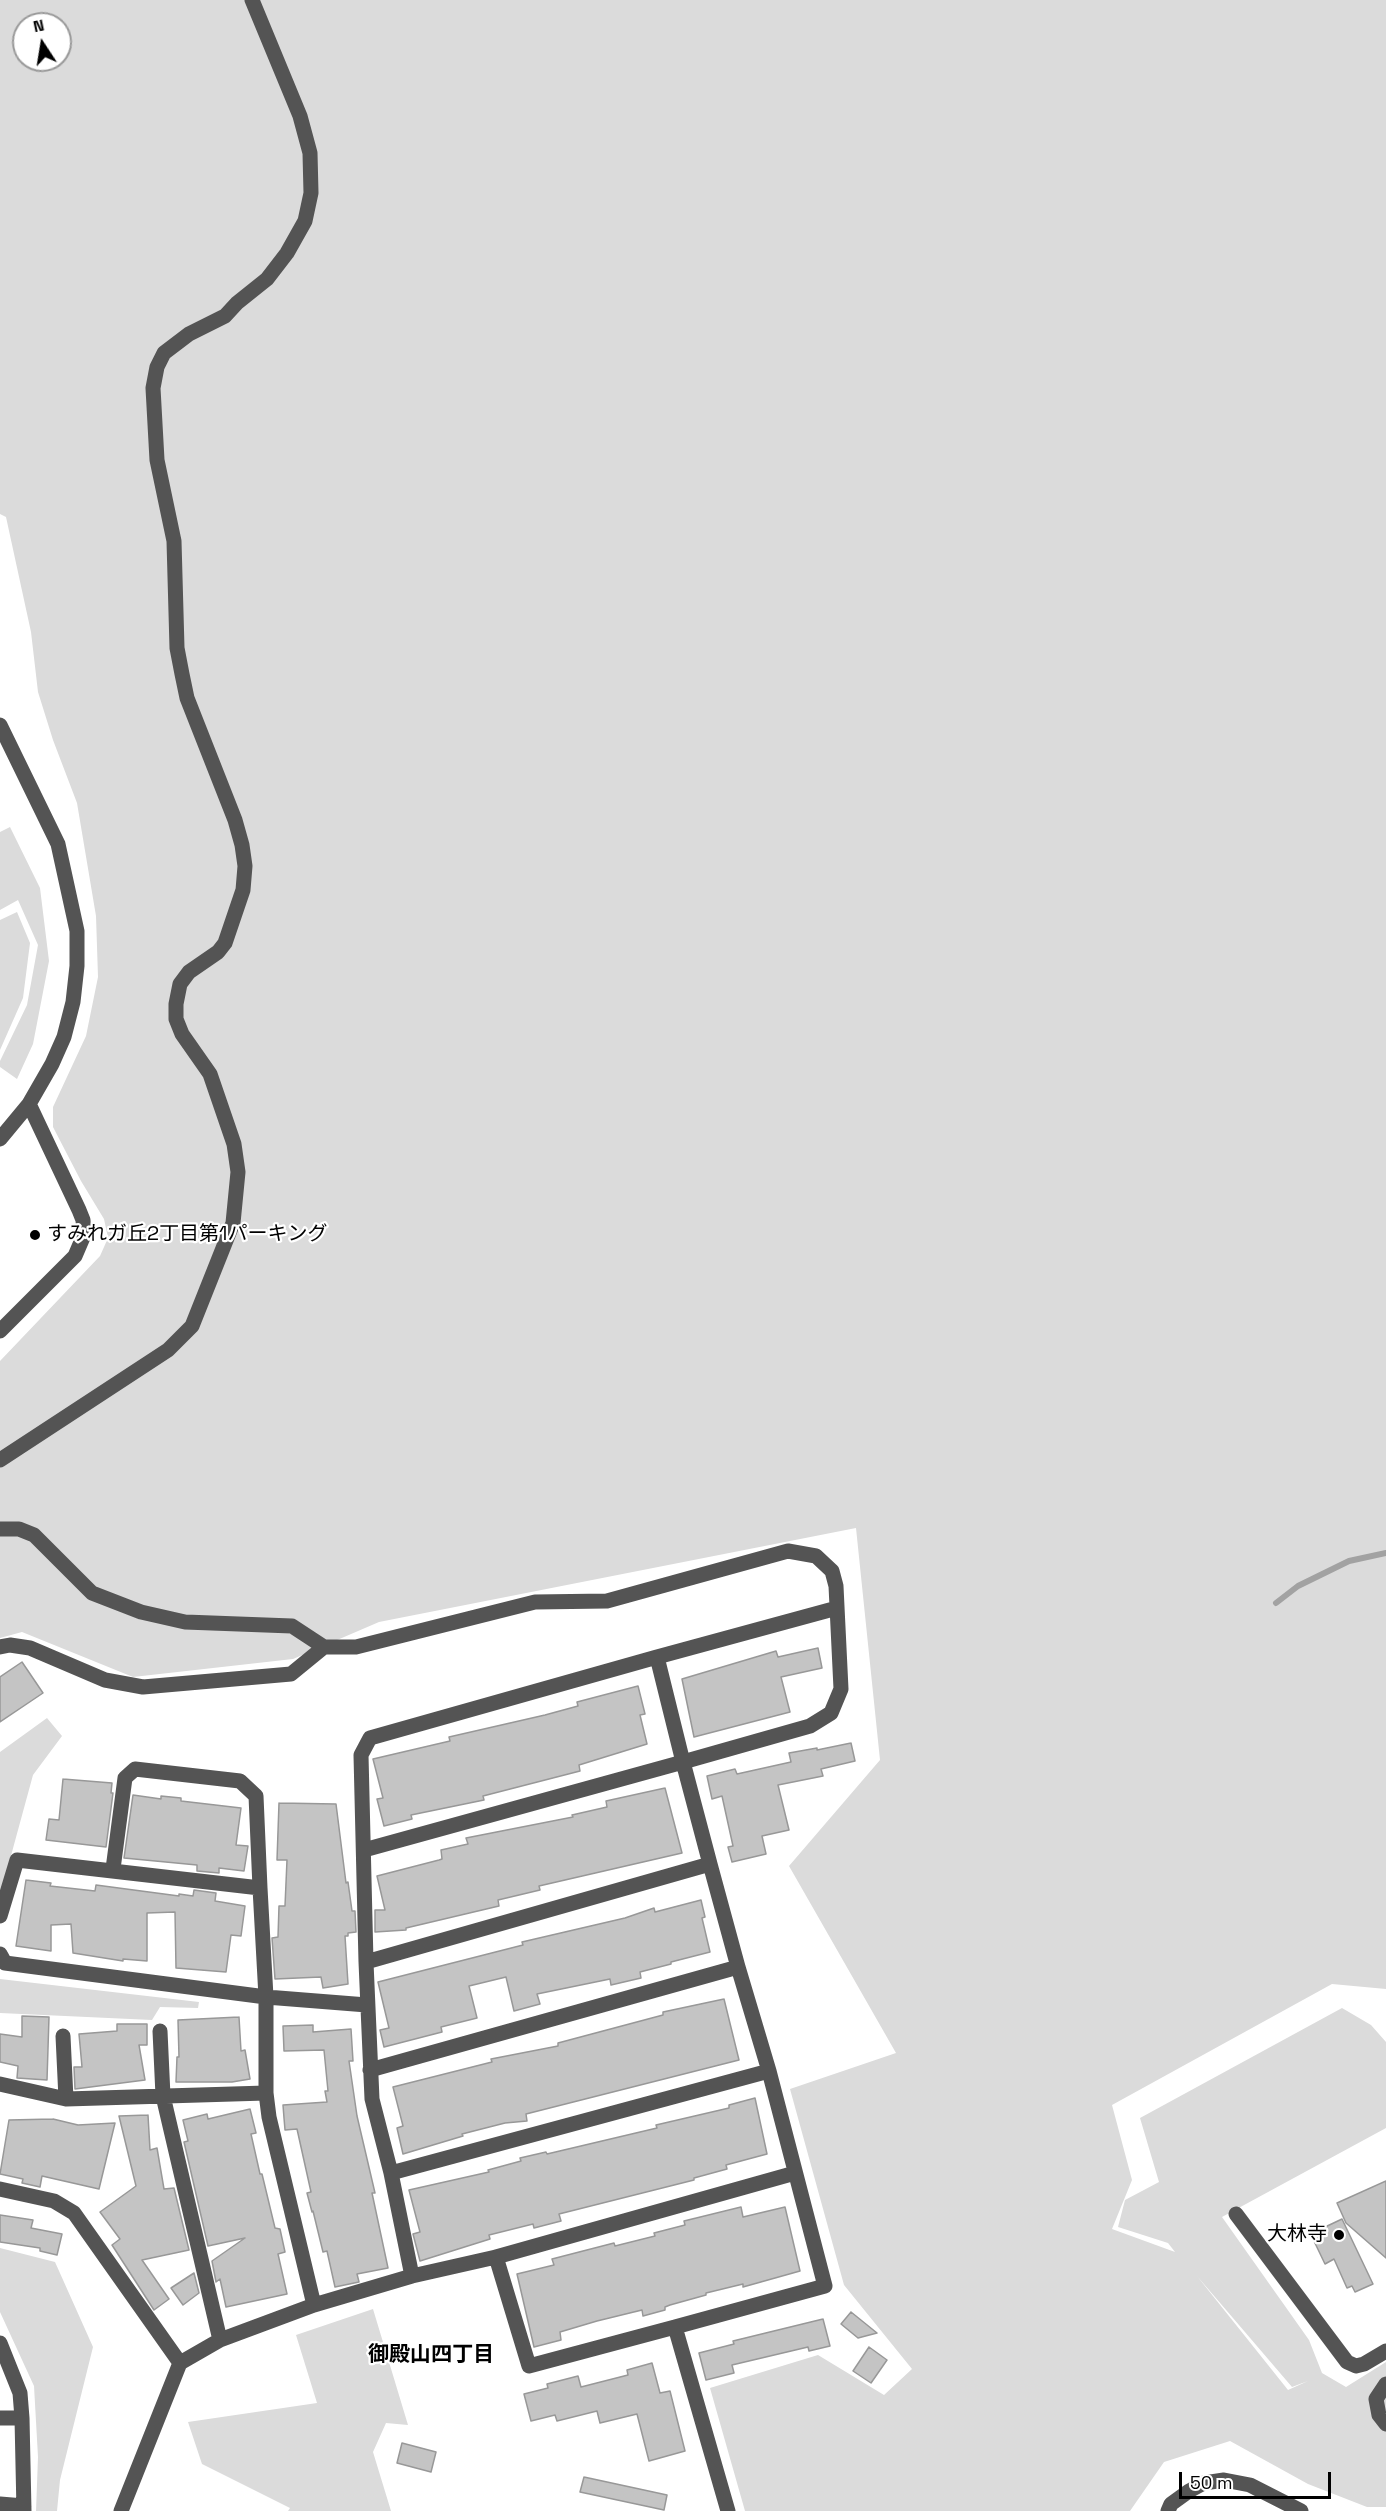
<!DOCTYPE html>
<html>
<head>
<meta charset="utf-8">
<style>
  body { margin:0 }
  #map { position:relative; width:1386px; height:2511px; overflow:hidden; background:#fff; font-family:"Space Grotesk",sans-serif }
  canvas { display:block }
  .north { position:absolute; left:12px; top:12px; width:60px; height:60px; box-sizing:border-box; background:#fff; border:2px solid #999; border-radius:50%; rotate:348deg; font-size:16px; font-weight:700; line-height:24px; text-align:center; color:#000 }
  .north::after { content:''; display:block; margin:auto; width:21px; height:27px; background:#000; clip-path:polygon(50% 0,100% 100%,50% 72%,0 100%) }
  .scale { position:absolute; left:1179px; top:2472px; width:152px; height:27px; box-sizing:border-box; border:3px solid #000; border-top:0; padding-left:8px; font-size:18px; line-height:21px; white-space:nowrap; color:#000; -webkit-text-stroke:4px #fff; paint-order:stroke }
</style>
</head>
<body>
<div id="map">
<canvas width="1386" height="2511"></canvas>
<div class="north">N</div>
<div class="scale">50 m</div>
</div>
<script>
const ctx = document.querySelector('canvas').getContext('2d');
ctx.lineJoin = 'round';
function fillPath(path, color) { ctx.fillStyle = color; ctx.fill(path, 'evenodd'); }
const toPath = rows => new Path2D(rows.map(r => 'M' + r).join(''));
function trace(path, color, width, dash) { ctx.strokeStyle = color; ctx.lineWidth = width; ctx.lineCap = dash ? 'butt' : 'round'; ctx.setLineDash(dash || []); ctx.stroke(path); }
function drawText(font, color, halo, rows, align = 'center') {
  ctx.font = font + ' "Space Grotesk","Noto Sans JP",sans-serif'; ctx.lineWidth = 4.5; ctx.setLineDash([]); ctx.textBaseline = 'middle'; ctx.strokeStyle = halo; ctx.fillStyle = color; for (const [text, x, y, turn = 0] of rows) {
    ctx.save(); ctx.translate(x, y); ctx.rotate((+turn || 0) * Math.PI / 180); ctx.textAlign = isNaN(turn) ? turn : align; if (halo) ctx.strokeText(text, 0, 0); ctx.fillText(text, 0, 0); ctx.restore();
  }
}
fillPath(toPath([
  [0,0,1386,0,1386,1989,1332,1984,1112,2105,1132,2180,1112,2229,1175,2252,1168,2243,1118,2227,1125,2200,1159,2182,1140,2118,1342,2008,1371,2025,1386,2042,1386,2128,1222,2217,1309,2340,1322,2373,1346,2387,1386,2362,1386,2507,1367,2507,1308,2484,1230,2441,1164,2462,1130,2511,745,2511,710,2388,818,2355,884,2395,912,2369,844,2285,790,2089,896,2053,789,1866,880,1760,856,1528,379,1622,293,1659,133,1677,22,1632,0,1638,0,1361,100,1256,108,1238,104,1219,81,1181,53,1127,53,1107,86,1036,98,977,96,916,77,803,53,740,38,692,31,632,6,517,0,514],
  [24,24,60,24,60,60,24,60],
  [1197,2276,1292,2387,1308,2381,1288,2390],
  [10,827,40,888,49,961,33,1044,17,1079,0,1067,0,1061,27,1005,38,945,18,900,0,910,0,832],
  [17,912,30,943,23,998,0,1050,0,920],
  [47,1718,62,1736,33,1775,0,1896,0,1752],
  [0,1979,199,2002,198,2008,160,2007,152,2020,0,2013],
  [0,2248,55,2262,93,2347,60,2480,57,2511,36,2511,38,2457,34,2386,0,2312],
  [373,2309,408,2425,386,2423,373,2452,391,2511,288,2511,290,2508,202,2464,188,2422,317,2403,296,2335]
]), '#dbdbdb');
trace(toPath([
  [1276,1603,1298,1586,1349,1561,1386,1553]
]), '#a2a2a2', 6);
const building = toPath([
  [818,1648,822,1668,781,1677,790,1712,694,1737,682,1679,776,1651,778,1657,818,1648],
  [22,1662,43,1693,0,1722,0,1677,22,1662],
  [638,1686,645,1714,640,1715,647,1744,579,1765,580,1771,483,1796,484,1800,411,1815,412,1819,384,1826,377,1799,383,1798,373,1759,450,1741,449,1737,545,1715,578,1706,577,1702,638,1686],
  [851,1743,855,1761,821,1769,823,1776,778,1785,789,1830,762,1836,766,1854,732,1862,728,1847,733,1846,722,1796,712,1799,707,1776,735,1769,737,1774,791,1762,789,1753,817,1748,817,1750,851,1743],
  [63,1779,112,1783,111,1793,113,1793,106,1847,46,1840,49,1819,59,1820,63,1779],
  [665,1788,682,1853,539,1886,540,1890,498,1900,499,1906,406,1928,406,1930,375,1932,375,1910,385,1910,377,1876,439,1860,442,1859,441,1850,468,1844,466,1838,573,1817,572,1815,607,1807,606,1801,665,1788],
  [133,1795,161,1799,161,1796,181,1798,181,1801,241,1808,236,1845,248,1846,244,1871,219,1868,219,1873,197,1871,197,1865,124,1858,133,1795],
  [279,1803,336,1804,346,1883,348,1882,352,1911,355,1911,356,1932,348,1933,348,1936,345,1936,348,1984,323,1988,321,1977,275,1979,272,1938,278,1937,279,1906,285,1906,287,1860,277,1860,279,1803],
  [26,1880,51,1883,50,1886,95,1891,96,1885,179,1896,179,1894,193,1896,194,1890,216,1893,215,1901,245,1906,241,1936,231,1935,226,1972,176,1968,175,1912,147,1913,147,1961,123,1959,123,1961,73,1953,71,1924,51,1925,51,1951,16,1946,26,1880],
  [701,1900,705,1917,702,1918,710,1952,671,1962,671,1964,640,1972,641,1978,611,1985,610,1979,537,1994,540,2004,514,2011,506,1977,469,1986,477,2018,441,2027,442,2032,384,2047,380,2030,389,2028,378,1982,523,1945,522,1942,625,1918,654,1908,655,1912,701,1900],
  [724,1999,739,2060,526,2114,527,2121,505,2123,462,2134,463,2136,403,2154,397,2128,403,2126,393,2087,492,2062,491,2059,558,2046,558,2043,663,2015,663,2012,724,1999],
  [22,2016,49,2017,47,2080,17,2078,18,2066,0,2062,0,2034,22,2037,22,2016],
  [239,2017,241,2051,245,2050,250,2079,232,2082,176,2082,177,2057,179,2057,178,2020,239,2017],
  [117,2024,147,2024,147,2045,139,2045,145,2080,75,2089,74,2067,82,2067,79,2034,117,2031,117,2024],
  [313,2025,313,2032,351,2029,353,2061,349,2061,357,2116,375,2193,372,2193,388,2268,357,2274,359,2282,335,2287,327,2251,323,2252,313,2211,312,2212,307,2193,311,2192,297,2129,285,2130,284,2118,283,2105,327,2102,325,2091,328,2091,324,2050,284,2051,283,2026,313,2025],
  [755,2098,767,2154,726,2165,727,2169,694,2178,694,2180,559,2214,561,2221,534,2228,533,2224,489,2235,490,2239,420,2261,413,2234,420,2232,409,2190,489,2172,488,2170,521,2161,520,2158,546,2152,547,2154,657,2128,656,2125,729,2108,729,2105,755,2098],
  [250,2109,256,2133,251,2134,260,2174,262,2174,275,2228,280,2229,285,2252,278,2254,287,2294,226,2307,220,2279,216,2282,212,2261,245,2238,208,2246,184,2142,188,2141,183,2120,207,2114,208,2119,250,2109],
  [148,2115,150,2150,157,2148,164,2189,174,2188,189,2250,142,2260,169,2299,154,2310,112,2245,120,2239,100,2212,136,2186,119,2116,148,2115],
  [53,2119,78,2125,115,2123,99,2189,42,2176,40,2187,22,2183,23,2179,0,2174,9,2120,53,2119],
  [1386,2181,1386,2258,1346,2223,1337,2203,1386,2181],
  [741,2207,743,2217,785,2207,800,2271,743,2287,743,2284,706,2293,706,2295,670,2305,665,2307,665,2310,643,2316,642,2310,597,2321,560,2332,561,2340,534,2347,517,2274,554,2265,552,2259,614,2243,615,2246,655,2236,654,2233,685,2225,684,2221,741,2207],
  [0,2215,33,2220,31,2228,62,2234,57,2255,40,2251,40,2248,0,2242,0,2215],
  [1342,2219,1373,2284,1355,2292,1352,2286,1347,2288,1334,2259,1325,2264,1313,2239,1326,2233,1323,2228,1342,2219],
  [194,2273,199,2293,183,2305,171,2288,194,2273],
  [851,2312,877,2333,858,2338,841,2324,851,2312],
  [823,2319,830,2346,809,2351,808,2347,732,2365,734,2373,706,2380,699,2353,734,2344,733,2341,823,2319],
  [869,2347,887,2360,871,2383,853,2371,869,2347],
  [652,2363,660,2393,670,2391,685,2451,649,2461,637,2414,600,2423,597,2411,557,2421,555,2415,531,2421,524,2394,548,2388,547,2384,578,2376,581,2387,628,2375,627,2370,652,2363],
  [402,2443,436,2452,431,2472,397,2463,402,2443],
  [584,2477,667,2495,664,2510,580,2492,584,2477]
]);
fillPath(building, '#c4c4c4');
trace(building, '#989898', 1.5);
trace(toPath([
  [0,725,58,844,77,931,77,966,73,1002,64,1037,52,1064,29,1104,0,1139],
  [0,1331,75,1256,84,1235,83,1220,79,1210,29,1104],
  [0,1460,168,1350,192,1326,233,1223,238,1172,234,1144,210,1074,182,1034,176,1019,176,1004,180,984,189,972,218,952,225,943,243,890,245,866,242,845,235,820,187,698,182,674,177,648,174,541,157,460,153,388,157,367,164,353,189,334,225,316,237,303,267,279,287,253,305,221,311,193,310,153,300,116,252,0],
  [0,1529,19,1529,34,1535,92,1593,141,1612,185,1622,292,1626,324,1647,356,1647,535,1602,607,1601,788,1551,816,1556,832,1571,836,1586,841,1689,831,1713,810,1726,683,1762,710,1864],
  [0,1647,10,1645,30,1648,105,1680,143,1687,291,1674,324,1647],
  [364,1850,683,1762,657,1657,837,1608],
  [113,1869,125,1778,135,1769,240,1781,256,1796,260,1888],
  [0,1916,17,1860,260,1888,266,1997,266,2093,269,2117,314,2305],
  [0,1954,5,1963,266,1997,367,2005],
  [366,1962,361,1755,370,1738,657,1657],
  [160,2031,163,2096,220,2340],
  [63,2036,66,2099],
  [370,2070,738,1967,769,2071,825,2286,675,2327],
  [0,2084,66,2099,266,2093],
  [391,2173,769,2071],
  [0,2189,54,2201,74,2213,180,2363],
  [1236,2214,1347,2362,1356,2366,1364,2364,1386,2351],
  [496,2257,529,2366,675,2327,728,2511],
  [412,2276,391,2173,372,2099,366,1962,710,1864,738,1967],
  [0,2343,20,2393,22,2418],
  [1386,2384,1376,2399,1379,2415,1386,2424],
  [0,2418,22,2418,24,2511],
  [0,2504,24,2506],
  [121,2511,180,2363,220,2340,314,2305,412,2276,496,2257,795,2173],
  [1168,2511,1171,2504,1189,2491,1204,2483,1224,2480,1250,2485,1301,2511]
]), '#545454', 15);
for (const [x, y, r, color] of [
  [35,1235,6,"#000"],
  [1339,2235,6,"#000"]
]) { const dot = new Path2D(); dot.arc(x, y, r, 0, 2 * Math.PI); ctx.fillStyle = color; ctx.fill(dot); trace(dot, '#fff', 2); }
drawText('20px', '#000', '#fff', [
  ["すみれガ丘2丁目第1パーキング",47,1235],
  ["大林寺",1327,2235,"right"]
], 'left');
drawText('bold 21px', '#000', '#fff', [
  ["御殿山四丁目",431,2355]
]);
</script>
</body>
</html>
